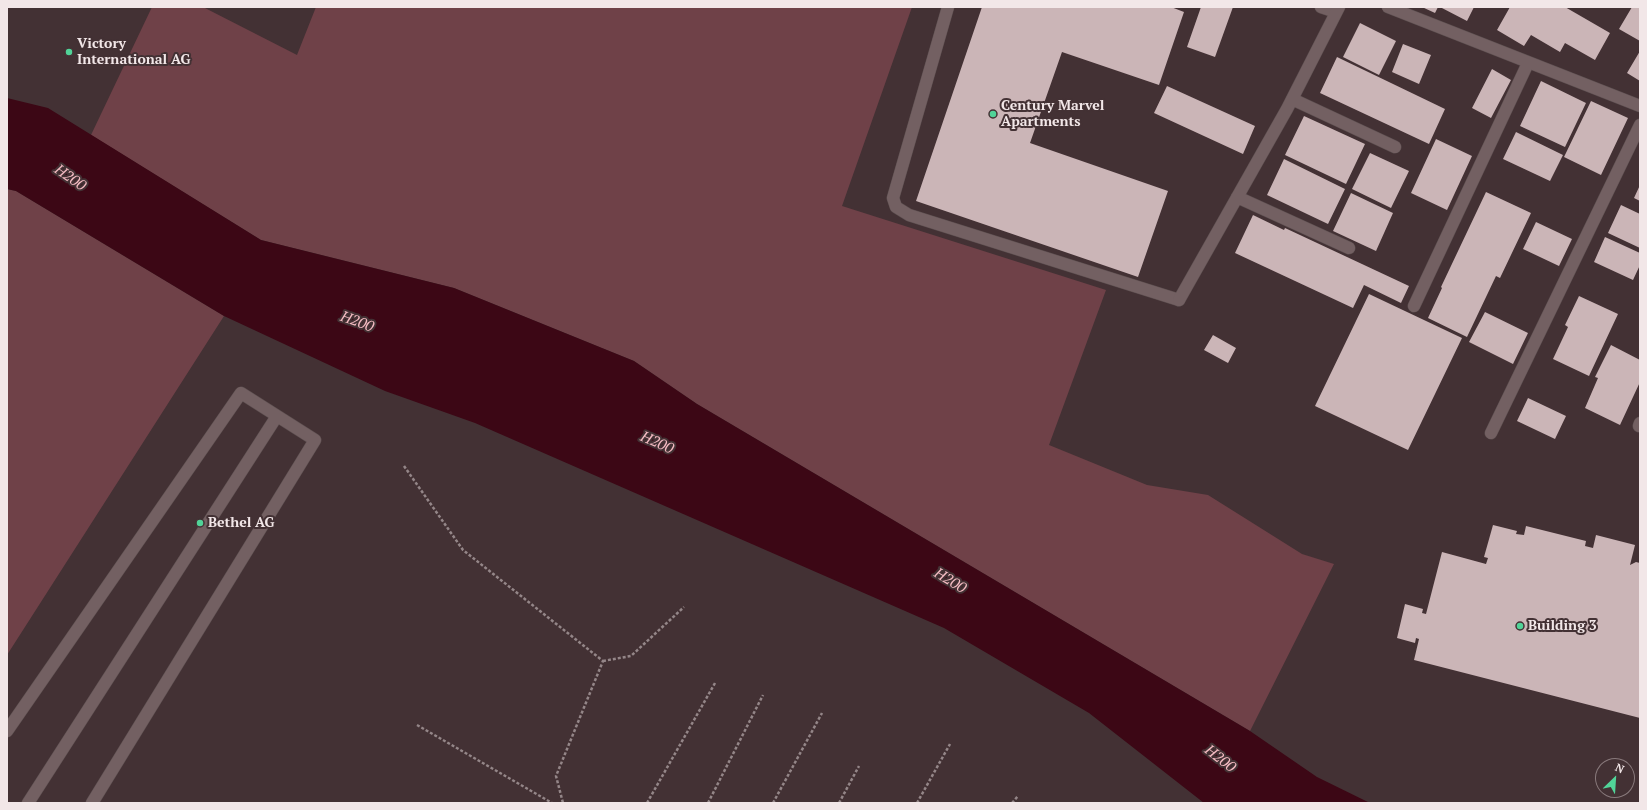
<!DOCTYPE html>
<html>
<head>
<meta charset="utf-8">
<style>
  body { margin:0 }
  #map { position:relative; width:1647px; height:810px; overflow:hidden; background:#433134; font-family:"PT Serif",serif }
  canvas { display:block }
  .frame { position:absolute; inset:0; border:8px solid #f2e7e8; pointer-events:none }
  .north { position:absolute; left:1595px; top:758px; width:40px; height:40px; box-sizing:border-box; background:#433134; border:1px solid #897a7c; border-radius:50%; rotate:25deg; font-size:11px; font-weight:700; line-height:16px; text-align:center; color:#f2e7e8 }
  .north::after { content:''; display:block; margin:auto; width:14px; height:18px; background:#51d398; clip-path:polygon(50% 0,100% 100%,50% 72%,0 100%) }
</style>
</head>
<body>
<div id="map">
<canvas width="1647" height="810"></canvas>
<div class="frame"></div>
<div class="north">N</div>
</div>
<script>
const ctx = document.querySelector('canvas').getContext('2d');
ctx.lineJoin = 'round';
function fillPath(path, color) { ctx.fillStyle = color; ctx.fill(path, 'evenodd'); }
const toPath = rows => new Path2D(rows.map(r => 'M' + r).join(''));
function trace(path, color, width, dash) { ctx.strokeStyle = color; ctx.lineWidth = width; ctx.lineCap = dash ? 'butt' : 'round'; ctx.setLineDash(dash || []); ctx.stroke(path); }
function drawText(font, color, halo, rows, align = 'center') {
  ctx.font = font + ' "PT Serif",serif'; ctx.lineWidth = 4; ctx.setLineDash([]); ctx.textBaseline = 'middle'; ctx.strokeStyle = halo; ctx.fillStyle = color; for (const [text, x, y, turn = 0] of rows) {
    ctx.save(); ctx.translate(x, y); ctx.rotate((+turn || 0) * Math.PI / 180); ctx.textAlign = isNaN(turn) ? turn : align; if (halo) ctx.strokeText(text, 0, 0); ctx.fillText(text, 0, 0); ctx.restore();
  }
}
fillPath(toPath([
  [152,7,203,7,297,55,316,7,912,7,842,206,1106,290,1049,445,1147,485,1208,495,1302,554,1334,564,1250,731,697,404,634,361,454,288,261,240,91,135],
  [7,189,16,191,224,316,7,655]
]), '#6f4148');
fillPath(toPath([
  [7,98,48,108,261,240,454,288,634,361,697,404,1250,731,1317,777,1370,803,1204,803,1089,713,944,628,475,423,385,391,224,316,16,191,7,189]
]), '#3c0715');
fillPath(toPath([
  [982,7,1171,7,1184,12,1159,85,1062,52,1030,143,1168,191,1138,277,916,201],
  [1201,7,1233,7,1215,57,1187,47],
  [1422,7,1438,7,1435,13],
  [1440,7,1474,7,1467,21],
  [1510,7,1565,7,1610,33,1595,60,1565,43,1560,52,1531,35,1524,46,1497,30],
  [1632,7,1640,7,1640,41,1619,29],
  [1360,23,1396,41,1379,75,1343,57],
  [1403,44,1431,55,1419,84,1392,72],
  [1640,51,1640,81,1627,73],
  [1337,57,1445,109,1429,144,1320,93],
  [1492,69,1511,80,1491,118,1472,108],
  [1541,81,1586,103,1565,147,1520,126],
  [1167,86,1255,126,1243,154,1154,113],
  [1591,101,1628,118,1601,175,1564,157],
  [1304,116,1365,144,1346,184,1285,155],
  [1516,132,1563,155,1550,181,1503,159],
  [1436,139,1472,156,1447,210,1411,193],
  [1370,153,1409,171,1391,208,1352,189],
  [1284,159,1345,189,1328,224,1267,195],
  [1640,185,1640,201,1634,198],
  [1486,192,1531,213,1500,278,1496,276,1467,337,1428,318,1442,288,1441,287],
  [1351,193,1393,213,1376,251,1333,231],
  [1621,205,1640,214,1640,248,1608,233],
  [1253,215,1284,230,1285,228,1409,286,1401,303,1364,285,1353,308,1235,253],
  [1536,222,1572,239,1559,266,1523,249],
  [1605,237,1640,253,1640,265,1633,280,1594,262],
  [1369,294,1462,338,1408,450,1315,406],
  [1579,296,1618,314,1589,376,1553,359,1568,327,1565,325],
  [1485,312,1528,333,1513,364,1469,342],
  [1213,335,1236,348,1228,363,1204,350],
  [1611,345,1640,360,1640,382,1620,425,1585,408,1598,378,1595,377],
  [1528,398,1566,416,1555,439,1517,421],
  [1493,525,1517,531,1516,534,1524,535,1526,526,1586,541,1585,546,1593,548,1596,535,1635,545,1630,565,1636,562,1640,563,1640,718,1414,660,1419,639,1416,638,1415,643,1397,638,1405,604,1423,609,1422,613,1426,614,1442,552,1486,564,1488,558,1484,557]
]), '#cbb5b7');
const lane = toPath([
  [948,7,893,198,896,207,909,215,1179,300],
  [1321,7,1336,12],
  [7,731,241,393,315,440,92,803],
  [28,803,277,416]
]);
const street = toPath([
  [1388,7,1640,106],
  [1292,99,1395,147],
  [1237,197,1349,248],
  [1179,300,1287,109,1339,7],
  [1414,306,1528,63],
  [1639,426,1640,423],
  [1491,433,1640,125]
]);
trace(lane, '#5d4f50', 13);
trace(street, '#5d4f50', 13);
trace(toPath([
  [404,466,463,550,603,661,556,776,563,803],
  [603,661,631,656,684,607],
  [417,725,552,803],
  [647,803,715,683],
  [708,803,763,695],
  [773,803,822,713],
  [839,803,859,766],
  [917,803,950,744],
  [1012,803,1018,796]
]), '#948688', 2.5, [3, 2]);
trace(lane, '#736062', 12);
trace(street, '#736062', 12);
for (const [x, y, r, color] of [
  [69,52,4,"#51d398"],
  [993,114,4,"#51d398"],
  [200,523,4,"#51d398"],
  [1520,626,4,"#51d398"]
]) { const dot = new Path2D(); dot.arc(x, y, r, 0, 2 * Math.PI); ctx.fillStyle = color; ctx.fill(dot); trace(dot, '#433134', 1.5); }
drawText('bold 14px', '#f2e7e8', '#433134', [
  ["Victory",77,44],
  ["International AG",77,60],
  ["Century Marvel",1001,106],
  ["Apartments",1001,122],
  ["Bethel AG",208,523],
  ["Building 3",1528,626]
], 'left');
drawText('italic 15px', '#f4bbc2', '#433134', [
  ["H200",70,178,35],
  ["H200",357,322,20],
  ["H200",657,443,24],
  ["H200",950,581,31],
  ["H200",1220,759,38]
]);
</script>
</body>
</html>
